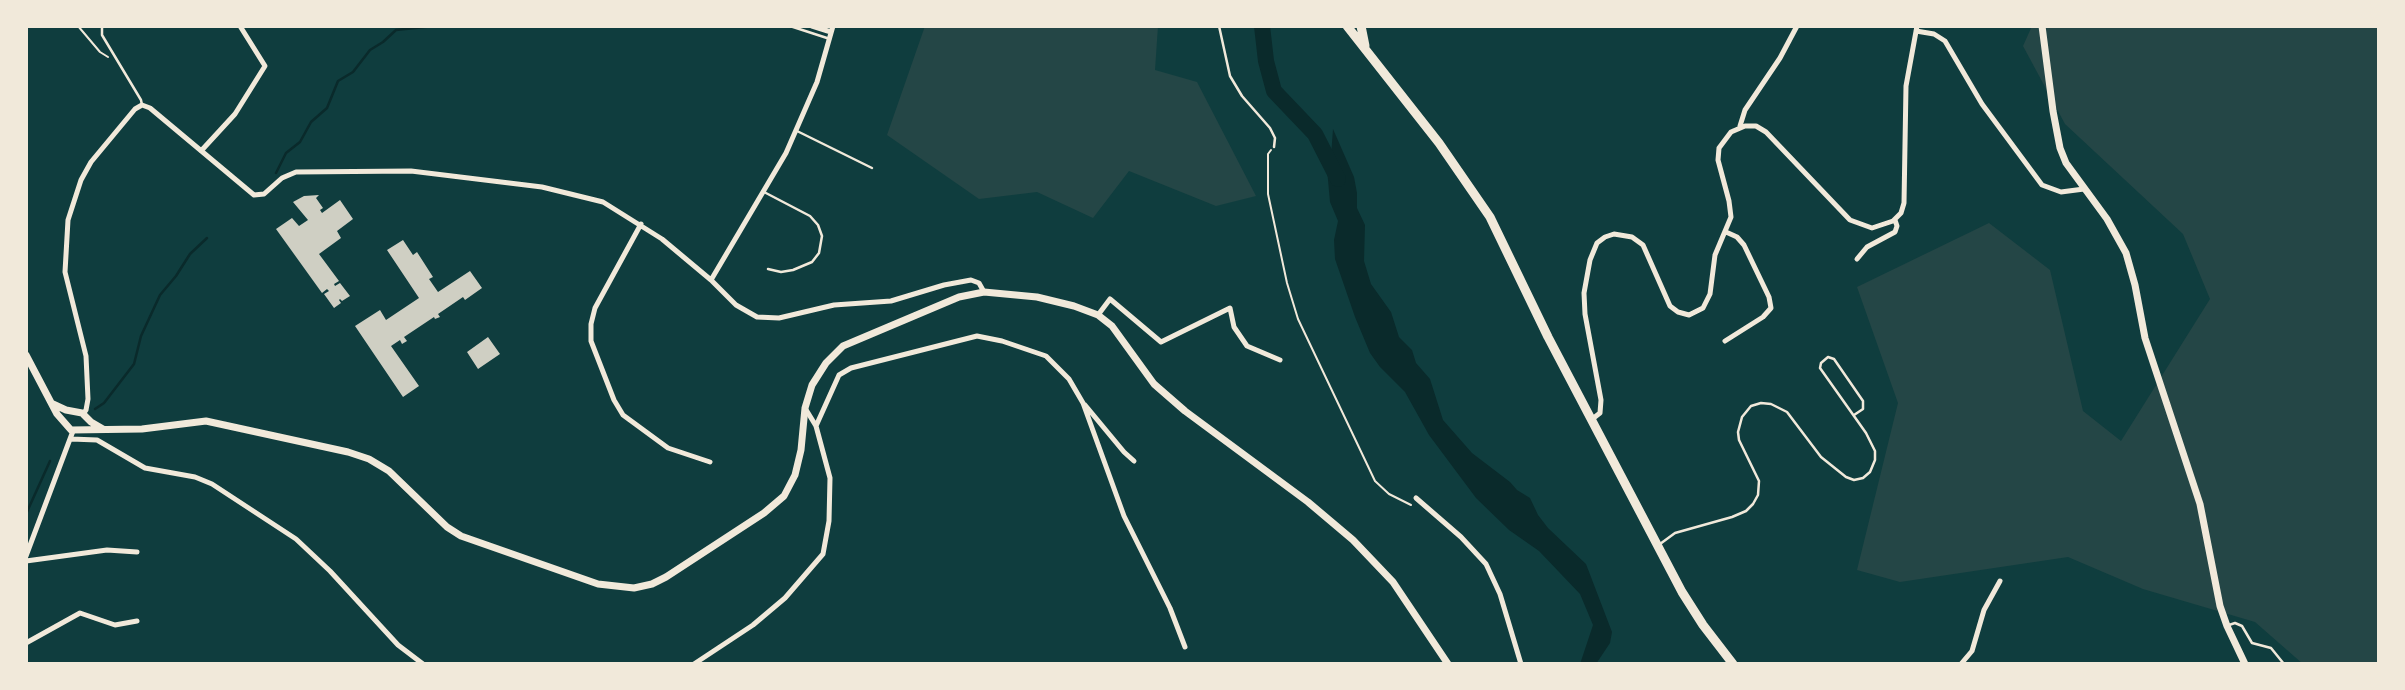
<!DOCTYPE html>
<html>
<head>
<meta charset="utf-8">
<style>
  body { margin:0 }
  #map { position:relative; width:2405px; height:690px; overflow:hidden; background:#0f3d3e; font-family:Inter,sans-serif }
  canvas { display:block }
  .frame { position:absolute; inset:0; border:28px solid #f1e9da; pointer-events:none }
</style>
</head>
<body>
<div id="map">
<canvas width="2405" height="690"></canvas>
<div class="frame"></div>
</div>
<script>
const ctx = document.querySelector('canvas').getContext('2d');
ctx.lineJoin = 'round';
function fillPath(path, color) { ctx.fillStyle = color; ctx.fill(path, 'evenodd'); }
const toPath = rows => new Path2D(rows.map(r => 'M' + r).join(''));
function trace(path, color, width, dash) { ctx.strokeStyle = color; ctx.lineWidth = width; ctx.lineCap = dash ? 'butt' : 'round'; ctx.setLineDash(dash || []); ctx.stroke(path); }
fillPath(toPath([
  [925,26,1158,26,1155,70,1197,82,1256,196,1216,206,1129,171,1093,218,1037,192,979,199,887,135],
  [2032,26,2379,26,2379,664,2303,664,2255,622,2143,589,2068,557,1900,582,1857,570,1898,403,1857,287,1989,223,2050,270,2083,411,2121,441,2210,299,2183,234,2065,124,2023,46]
]), '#244646');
fillPath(toPath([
  [1333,129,1354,177,1357,193,1357,208,1365,225,1364,261,1371,284,1391,312,1399,337,1412,350,1416,363,1430,379,1443,420,1472,453,1510,482,1517,490,1530,498,1538,515,1548,528,1586,564,1612,632,1610,643,1596,664,1580,664,1593,625,1580,594,1539,551,1509,530,1476,498,1429,435,1405,392,1380,367,1370,353,1355,317,1335,259,1334,240,1338,221,1330,202,1327,169,1331,156]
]), '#0a2a2b');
trace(toPath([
  [276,173,286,153,300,142,311,122,327,108,338,81,353,72,370,50,383,42,396,30,434,26],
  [95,409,104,403,134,364,141,336,160,295,176,276,190,254,207,238],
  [26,514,50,461]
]), '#0a2a2b', 2.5);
trace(toPath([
  [1262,26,1266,61,1274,91,1315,134,1338,179]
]), '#0a2a2b', 16);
fillPath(toPath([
  [319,195,316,198,323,208,320,210,322,213,340,200,353,219,337,231,341,238,319,254,339,281,334,284,335,286,340,283,350,296,342,301,340,299,339,300,341,303,334,308,324,294,329,291,327,289,322,293,276,229,292,218,299,226,308,220,293,202,304,196],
  [403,240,413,255,417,252,433,277,429,279,438,292,470,271,482,288,465,300,463,297,438,314,440,317,435,319,434,317,404,337,407,341,402,344,400,340,391,346,419,386,403,397,355,326,380,310,386,320,419,298,387,250],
  [488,337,500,354,478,369,467,352]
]), '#cfcfc3');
trace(toPath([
  [78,26,100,52,108,57],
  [1271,150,1268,154,1268,194,1287,283,1298,319,1375,481,1389,494,1411,505]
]), '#f1e9da', 2);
trace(toPath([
  [102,26,102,35,141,100,142,105],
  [790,26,830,39],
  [1219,26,1230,76,1242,96,1270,128,1275,138,1274,147],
  [797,131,872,168],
  [764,192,810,216,818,225,822,236,819,253,812,262,793,270,781,272,768,269],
  [1660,544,1675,533,1732,517,1746,511,1753,504,1758,495,1759,481,1739,440,1738,432,1742,417,1751,406,1761,403,1771,404,1787,412,1821,457,1846,477,1854,480,1863,478,1870,472,1875,460,1875,451,1866,433,1820,368,1821,363,1828,357,1834,359,1863,401,1863,409,1854,415],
  [2229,625,2235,623,2242,626,2252,643,2271,648,2284,664]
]), '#f1e9da', 2.5);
trace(toPath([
  [812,26,831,32],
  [1916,31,1934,34,1945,41,1982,104,2042,185,2061,192,2084,189],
  [1740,126,1745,110,1780,58,1797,26],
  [201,151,235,114,265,66,240,26],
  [641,224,595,308,591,324,591,341,614,400,623,415,668,448,710,462],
  [1857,259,1867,247,1895,232,1897,226,1895,220],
  [711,280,786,153,817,82,833,26],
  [1098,315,1110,299,1161,342,1230,308,1234,327,1247,346,1280,360],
  [1725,341,1763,317,1771,308,1769,297,1744,245,1737,237,1726,232],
  [1085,405,1124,452,1134,461],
  [83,414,86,410,88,399,86,356,65,272,68,220,81,180,91,162,135,109,142,105,150,108,254,195,264,194,282,178,296,172,411,171,542,187,603,202,662,239,711,280,736,305,757,317,779,318,834,305,891,301,944,285,971,280,979,283,984,292],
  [1591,420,1600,413,1601,400,1585,314,1584,293,1590,260,1597,243,1605,237,1614,234,1632,237,1643,245,1670,306,1678,312,1689,315,1703,308,1710,294,1715,255,1731,217,1729,201,1718,160,1719,148,1731,132,1745,126,1756,126,1766,132,1850,220,1872,228,1893,221,1901,213,1904,203,1906,86,1917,26],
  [816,426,839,375,851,368,977,336,1002,341,1046,356,1069,379,1083,403,1124,516,1170,608,1185,647],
  [71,439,97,440,145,468,195,477,212,484,296,539,330,571,398,645,423,664],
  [1416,498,1461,537,1486,564,1500,594,1521,664],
  [26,556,73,431],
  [26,561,107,550,137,552],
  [26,643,80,613,115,625,137,621],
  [694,664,753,625,785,598,823,554,829,521,830,478,816,426,805,408],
  [1961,664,1972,651,1984,610,2000,581]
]), '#f1e9da', 5);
trace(toPath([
  [2042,26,2053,111,2060,148,2066,163,2107,219,2126,253,2135,285,2145,338,2200,504,2220,606,2227,626,2245,664],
  [26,355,57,414,71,430,142,429,206,421,348,452,369,459,389,471,447,527,461,536,598,584,634,588,652,584,666,577,764,513,784,496,795,475,801,450,805,408,812,385,826,363,843,346,959,297,984,292,1037,297,1074,306,1098,315,1112,326,1154,384,1185,411,1308,502,1353,540,1393,582,1448,664],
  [53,404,66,410,82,413,91,422,103,429]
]), '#f1e9da', 7);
trace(toPath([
  [1347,26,1439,143,1490,217,1548,337,1682,592,1703,625,1733,664],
  [1361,26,1365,46]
]), '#f1e9da', 9);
</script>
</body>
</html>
